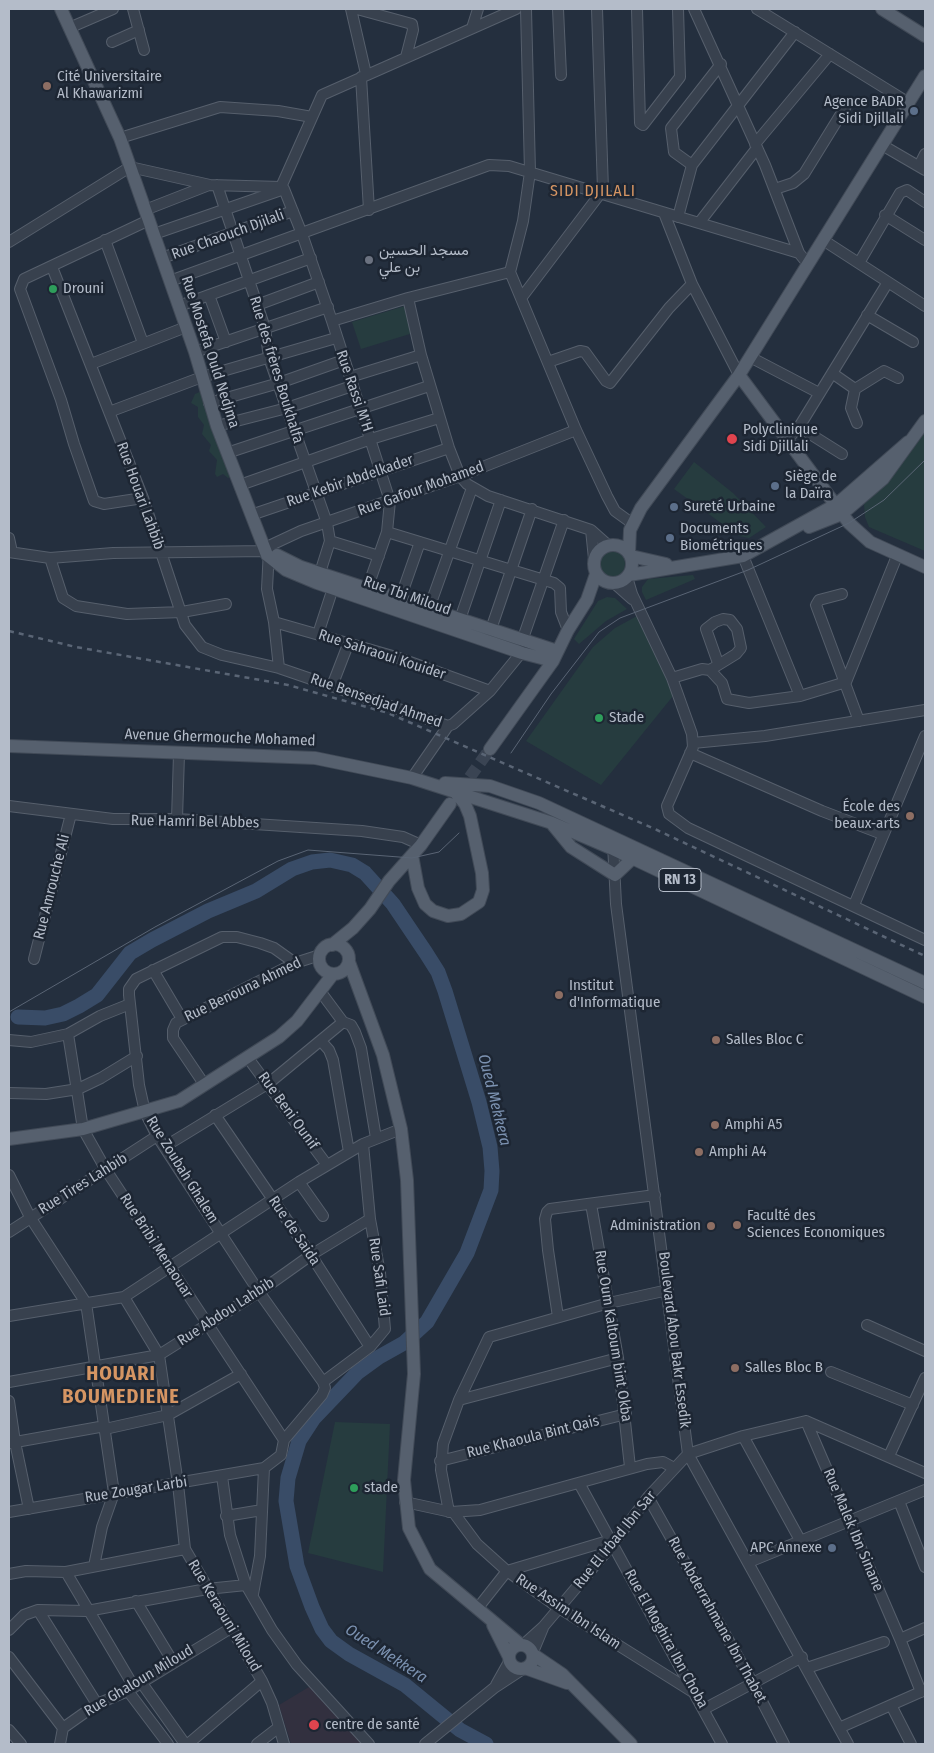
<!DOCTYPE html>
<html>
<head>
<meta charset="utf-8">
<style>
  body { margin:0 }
  #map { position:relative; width:934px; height:1753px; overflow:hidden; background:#242f3e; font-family:"Fira Sans Condensed",sans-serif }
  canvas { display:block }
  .frame { position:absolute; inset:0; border:10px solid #b4bcc9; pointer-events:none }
</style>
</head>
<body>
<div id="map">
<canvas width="934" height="1753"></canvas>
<div class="frame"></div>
</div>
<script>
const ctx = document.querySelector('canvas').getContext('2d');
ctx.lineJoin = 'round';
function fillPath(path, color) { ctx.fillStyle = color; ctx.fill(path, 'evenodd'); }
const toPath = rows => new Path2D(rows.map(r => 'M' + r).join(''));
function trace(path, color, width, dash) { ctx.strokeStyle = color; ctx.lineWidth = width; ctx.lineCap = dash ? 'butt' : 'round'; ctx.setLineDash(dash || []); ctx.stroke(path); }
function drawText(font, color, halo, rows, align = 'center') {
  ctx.font = font + ' "Fira Sans Condensed",Vazirmatn,sans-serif'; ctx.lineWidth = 5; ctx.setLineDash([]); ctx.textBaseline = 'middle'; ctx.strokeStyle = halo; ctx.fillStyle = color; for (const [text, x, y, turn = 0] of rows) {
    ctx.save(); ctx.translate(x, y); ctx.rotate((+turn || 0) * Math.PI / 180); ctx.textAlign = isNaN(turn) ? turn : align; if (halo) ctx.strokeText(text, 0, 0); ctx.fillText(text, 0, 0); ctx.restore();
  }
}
fillPath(toPath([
  [309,1687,362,1744,291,1744,279,1705]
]), '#32303f');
fillPath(toPath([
  [405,306,413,333,361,349,352,322],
  [202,391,203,402,209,405,224,451,222,458,227,460,232,476,228,478,223,474,217,477,215,474,217,460,209,451,211,445,202,434,204,425,198,417,198,407,191,403,195,394],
  [925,432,925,551,869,527,865,517,864,504,910,453],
  [694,462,733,493,766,527,749,538,739,536,674,489],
  '597 564a14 14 0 1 1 28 0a14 14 0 1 1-28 0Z',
  [693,575,695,579,646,600,642,592,642,587,648,579],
  [607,597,615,598,627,609,606,621,579,644,574,639,598,601],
  [637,616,654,648,673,696,601,785,526,741,593,647,615,628],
  [335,1422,390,1424,383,1572,308,1553]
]), '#263c3f');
trace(toPath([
  [18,1017,45,1018,63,1014,79,1006,97,995,130,953,152,940,208,911,256,891,292,869,312,862,330,860,352,865,365,873,393,904,426,953,438,972,445,991,479,1102,490,1147,492,1171,491,1190,467,1253,427,1322,404,1343,379,1357,357,1373,314,1418,299,1441,288,1478,286,1501,297,1566,312,1607,322,1629,331,1641,349,1654,405,1685,460,1730,486,1744]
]), '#394c67', 15);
trace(toPath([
  [459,792,490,749]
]), '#3a4453', 12, [12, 6]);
const minor = toPath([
  [133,9,144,50],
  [351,9,366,74],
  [357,9,412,24,413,30,406,57],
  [526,9,530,172,523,221,510,272,576,430,607,496,615,511,633,524],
  [558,9,561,75],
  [637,9,640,123,643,125,680,77,678,9],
  [694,9,765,165,799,253],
  [757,9,909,103],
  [69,28,113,9],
  [472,28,478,9],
  [112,42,139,30],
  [361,77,369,210],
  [120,138,220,107,278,111,312,117],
  [755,144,830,54],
  [882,145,925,170],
  [692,165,674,152,671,128,721,64],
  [919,166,925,154],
  [217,185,265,328,269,358,327,523,330,541,318,579],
  [281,187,284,189,302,234,332,321,390,501,387,532,365,595],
  [281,187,322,95,516,9],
  [775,189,793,183,804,174,846,106],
  [145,210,209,185],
  [664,213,692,284,739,375],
  [885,215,925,240],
  [678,217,692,165,795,32],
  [699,223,757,148],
  [154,234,284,189],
  [105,240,143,343],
  [823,240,925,306],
  [9,242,130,167,210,185,281,187],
  [162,258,293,211],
  [859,263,900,193,907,190,925,202],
  [52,267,143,498,185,625,202,647,222,655,279,668,448,726,453,724,490,691,525,648],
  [170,281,489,165,509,166,799,253,808,264],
  [209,295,226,342],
  [522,297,603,190,597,9],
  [408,298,421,355],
  [257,305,319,282],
  [179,306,311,258],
  [867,315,913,342],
  [332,321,408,298,510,272],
  [195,352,328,307],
  [750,357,819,393],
  [548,362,580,351,585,352,606,381,610,383,669,308,692,284],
  [91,364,186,327],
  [832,373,855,389],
  [350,377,421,355,449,448,460,476,467,484,488,496,591,530],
  [209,403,279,383,344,360],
  [109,412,202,377,336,338],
  [857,423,851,408,855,389,884,371,898,378],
  [217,426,287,408,352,386],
  [799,427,842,454],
  [786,441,799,427,888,282],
  [227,453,429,386],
  [240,485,371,439,439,418],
  [143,498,104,504,94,501,74,444,61,400,20,289,24,279,149,220],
  [251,515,449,448],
  [387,532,554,583,560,588,561,612,568,630],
  [9,538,12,552],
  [330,541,379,556],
  [9,552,50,558,113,553,265,551],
  [743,556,800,696],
  [50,558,63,598,76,606,127,614,182,612,226,604],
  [594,559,591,530,609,546],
  [627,577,632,594,672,678,692,734,693,747,667,806,669,814,688,828,925,940],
  [614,583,632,599],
  [842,594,819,600,816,605,859,721],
  [400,599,420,542],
  [427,614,472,488],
  [274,622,396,657,490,691],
  [458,625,501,500],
  [318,634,333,588],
  [489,635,532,509],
  [522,641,564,520],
  [279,668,274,622,267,589,269,549,271,545,301,531,460,476,576,430],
  [710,670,736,654,741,648,737,629,730,620,723,619,715,622,706,629,718,663],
  [672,678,702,669,710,670,722,683,727,699,749,703,800,696,846,682,897,556],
  [332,686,349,642],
  [693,743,765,736,925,710],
  [690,753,822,811,882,834],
  [412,778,448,726],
  [9,806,113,819,177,819,362,831,403,837,421,845],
  [177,819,179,754],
  [613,844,616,904,688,1454,848,1744],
  [854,905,925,736],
  [34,959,71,814],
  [153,970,182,1019],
  [320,991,343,1022,351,1025,355,1032,361,1048,376,1138],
  [68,1034,83,1129,106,1170,284,1440],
  [9,1040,31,1042,68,1034,100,1016,130,1004],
  [321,1041,329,1050,333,1060,349,1152],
  [248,1058,327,1165],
  [204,1084,173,1038,173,1030,176,1023,295,963,320,955],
  [9,1093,46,1094,78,1089,101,1078,137,1056],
  [215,1115,311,1255,370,1347],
  [164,1147,269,1083,343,1022],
  [9,1175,30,1217,86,1303,114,1493,102,1527,94,1566],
  [299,1182,323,1216],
  [591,1204,618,1358,630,1467],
  [9,1232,157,1136],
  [124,1297,159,1355,178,1484,185,1549,262,1681,272,1703,284,1744],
  [9,1316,124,1297,299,1182,363,1144,401,1129],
  [558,1317,548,1250,545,1219,547,1212,550,1209,655,1195],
  [867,1325,925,1351],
  [831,1372,913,1405],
  [9,1382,159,1355,259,1292,311,1255,370,1219],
  [323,1382,370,1347,385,1329,380,1273,370,1219,363,1144],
  [459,1400,618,1358],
  [9,1401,15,1442,29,1509],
  [806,1421,900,1639],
  [105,1429,168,1415,241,1374],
  [743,1436,800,1540],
  [10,1443,105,1426],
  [889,1456,925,1378],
  [440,1461,626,1414],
  [222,1476,230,1535,246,1585,272,1630,297,1665,369,1744],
  [579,1483,722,1744],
  [648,1497,752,1682,784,1744],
  [899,1501,925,1567],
  [405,1502,451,1512,480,1510,647,1464,663,1462,674,1468],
  [9,1512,264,1468,281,1455,284,1440,322,1395,325,1388,323,1382,259,1292,157,1136,145,1112,139,1085,129,995,129,989,136,979,222,937,237,937,260,943,274,948,295,963],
  [449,1512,441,1470,443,1444,459,1400,489,1337,609,1303,668,1290],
  [454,1513,477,1544,507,1571,559,1608,696,1694],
  [226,1516,262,1510],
  [749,1562,925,1490],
  [66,1572,134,1687],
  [9,1574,26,1571,66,1572,185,1549],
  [253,1594,260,1556,264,1468],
  [136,1601,173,1662],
  [477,1609,507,1571,611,1540],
  [38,1610,97,1704],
  [9,1630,24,1615,38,1610,87,1611,207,1589,246,1585],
  [523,1645,543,1627,613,1544,648,1497,688,1454,743,1436,806,1421,925,1473],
  [533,1652,543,1628],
  [9,1657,63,1728],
  [807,1668,884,1642],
  [141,1682,185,1744],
  [496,1685,510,1660],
  [128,1691,168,1744],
  [921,1692,900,1639,925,1628],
  [891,1705,911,1744],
  [704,1709,802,1657],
  [839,1728,925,1690],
  [9,1730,21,1744],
  [60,1744,63,1728,97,1704,128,1691,231,1628],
  [188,1744,262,1681],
  [257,1744,279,1727],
  [425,1744,494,1688,523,1669]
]);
const major = toPath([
  [61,9,120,138,195,352,217,426,267,555,286,570,317,583,522,653,553,661],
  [882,9,925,36],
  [739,375,849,523,870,542,925,567],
  [809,527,842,514,883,479,925,421],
  '594 564a19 19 0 1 1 38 0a19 19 0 1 1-38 0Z',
  [629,554,630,530,641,508,739,375,925,76],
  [277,555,301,567,557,651],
  [631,556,666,564],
  [629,575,743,556,837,504,908,442],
  [9,746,315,758,412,778,552,823,613,849,925,997],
  [490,749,553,661,568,630,587,600,596,574],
  [445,783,490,786,539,803,925,983],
  [553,825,571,847,615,875,633,858],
  [412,855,418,888,425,904,433,911,448,916,461,914,479,902,483,890,482,873,470,816,465,804,456,793],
  '319 959a15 15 0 1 1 30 0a15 15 0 1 1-30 0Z',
  [332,945,353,928,370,909,389,881,421,845,450,804],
  [349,962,383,1055,401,1129,407,1180,414,1374,404,1480,409,1528,430,1569,520,1644],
  [9,1139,83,1129,179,1101,279,1037,297,1021,333,974],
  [493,1625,509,1657],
  '509 1657a12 12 0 1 1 24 0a12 12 0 1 1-24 0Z',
  [534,1655,562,1674,631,1744],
  [525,1668,567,1683]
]);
trace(minor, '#565f6c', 12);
trace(major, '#414a57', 14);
trace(minor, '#38414e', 10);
trace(major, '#56606e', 12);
trace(toPath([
  [511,753,551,694,599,632,620,618,748,570,849,523,884,500,925,460],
  [9,1012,155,927,278,861,308,850,412,858,439,852,459,833]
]), '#5a6575', 1);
trace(toPath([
  [9,631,76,647,288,685,388,713,657,830,925,956]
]), '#5a6575', 2.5, [5, 5]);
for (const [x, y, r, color] of [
  [47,86,5,"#8d6e63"],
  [914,111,5,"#5c6f8a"],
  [369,260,5,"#6b7280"],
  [53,289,5,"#2e9e5b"],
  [732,439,6,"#e0444e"],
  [775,486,5,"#5c6f8a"],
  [674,507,5,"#5c6f8a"],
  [670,538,5,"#5c6f8a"],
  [599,718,5,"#2e9e5b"],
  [910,816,5,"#8d6e63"],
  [559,995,5,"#8d6e63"],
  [716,1040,5,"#8d6e63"],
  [715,1125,5,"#8d6e63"],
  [699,1152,5,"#8d6e63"],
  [737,1225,5,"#8d6e63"],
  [711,1226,5,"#8d6e63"],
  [735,1368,5,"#8d6e63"],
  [354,1488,5,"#2e9e5b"],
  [832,1548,5,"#5c6f8a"],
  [314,1725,6,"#e0444e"]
]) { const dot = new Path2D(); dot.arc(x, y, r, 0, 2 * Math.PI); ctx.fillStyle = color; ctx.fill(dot); trace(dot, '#1d2633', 2); }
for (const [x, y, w] of [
  [680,880,42]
]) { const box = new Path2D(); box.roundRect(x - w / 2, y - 11.5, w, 23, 4); ctx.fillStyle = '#1d2633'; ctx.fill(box); trace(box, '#b4bcc9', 1); }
drawText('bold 14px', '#b4bcc9', null, [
  ["RN 13",680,880]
]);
drawText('15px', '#b4bcc9', '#1d2633', [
  ["Cité Universitaire",57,77],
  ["Al Khawarizmi",57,94],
  ["Agence BADR",904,102,"right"],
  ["Sidi Djillali",904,119,"right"],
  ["مسجد الحسين",379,251],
  ["بن علي",379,268],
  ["Drouni",63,289],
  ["Polyclinique",743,430],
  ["Sidi Djillali",743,447],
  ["Siège de",785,477],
  ["la Daïra",785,494],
  ["Sureté Urbaine",684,507],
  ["Documents",680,529],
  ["Biométriques",680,546],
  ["Stade",609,718],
  ["École des",900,807,"right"],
  ["beaux-arts",900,824,"right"],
  ["Institut",569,986],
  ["d'Informatique",569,1003],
  ["Salles Bloc C",726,1040],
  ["Amphi A5",725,1125],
  ["Amphi A4",709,1152],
  ["Faculté des",747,1216],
  ["Sciences Economiques",747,1233],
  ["Administration",701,1226,"right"],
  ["Salles Bloc B",745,1368],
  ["stade",364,1488],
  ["APC Annexe",822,1548,"right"],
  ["centre de santé",325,1725]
], 'left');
drawText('15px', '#b4bcc9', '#1d2633', [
  ["Rue Chaouch Djilali",228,235,-20],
  ["Rue Mostefa Ould Nedjma",210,352,72],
  ["Rue des frères Boukhalfa",276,370,73],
  ["Rue Rassi M'H",354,391,71],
  ["Rue Kebir Abdelkader",350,481,-19],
  ["Rue Gafour Mohamed",421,489,-20],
  ["Rue Houari Lahbib",140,496,70],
  ["Rue Tbi Miloud",407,596,19],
  ["Rue Sahraoui Kouider",382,655,18],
  ["Rue Bensedjad Ahmed",376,701,19],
  ["Avenue Ghermouche Mohamed",220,738,2],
  ["Rue Hamri Bel Abbes",195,822,1],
  ["Rue Amrouche Ali",52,887,-76],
  ["Rue Benouna Ahmed",243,990,-26],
  ["Rue Beni Ounif",288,1111,54],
  ["Rue Zoubah Ghalem",182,1170,58],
  ["Rue Tires Lahbib",83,1184,-32],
  ["Rue de Saida",294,1231,56],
  ["Rue Bribi Menaouar",156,1246,57],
  ["Rue Safi Laid",379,1277,82],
  ["Rue Abdou Lahbib",226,1312,-33],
  ["Rue Oum Kaltoum bint Okba",613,1336,81],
  ["Boulevard Abou Bakr Essedik",674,1340,83],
  ["Rue Khaoula Bint Qais",533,1437,-14],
  ["Rue Zougar Larbi",136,1490,-9],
  ["Rue Malek Ibn Sinane",853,1530,67],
  ["Rue El Irbad Ibn Sar",615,1540,-51],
  ["Rue Assim Ibn Islam",568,1612,34],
  ["Rue Keraouni Miloud",224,1616,59],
  ["Rue Abderrahmane Ibn Thabet",717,1620,61],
  ["Rue El Moghira Ibn Choba",666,1639,61],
  ["Rue Ghaloun Miloud",139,1681,-31]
]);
ctx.letterSpacing = '1px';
drawText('16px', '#d59563', '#1d2633', [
  ["SIDI DJILALI",593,192]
]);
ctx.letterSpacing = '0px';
drawText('italic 16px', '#7c92b1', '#1d2633', [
  ["Oued Mekkera",494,1100,76],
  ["Oued Mekkera",386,1654,33]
]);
ctx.letterSpacing = '1px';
drawText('bold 20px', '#d59563', '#1d2633', [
  ["HOUARI",121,1374],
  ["BOUMEDIENE",121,1397]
]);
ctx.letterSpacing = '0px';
</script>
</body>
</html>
